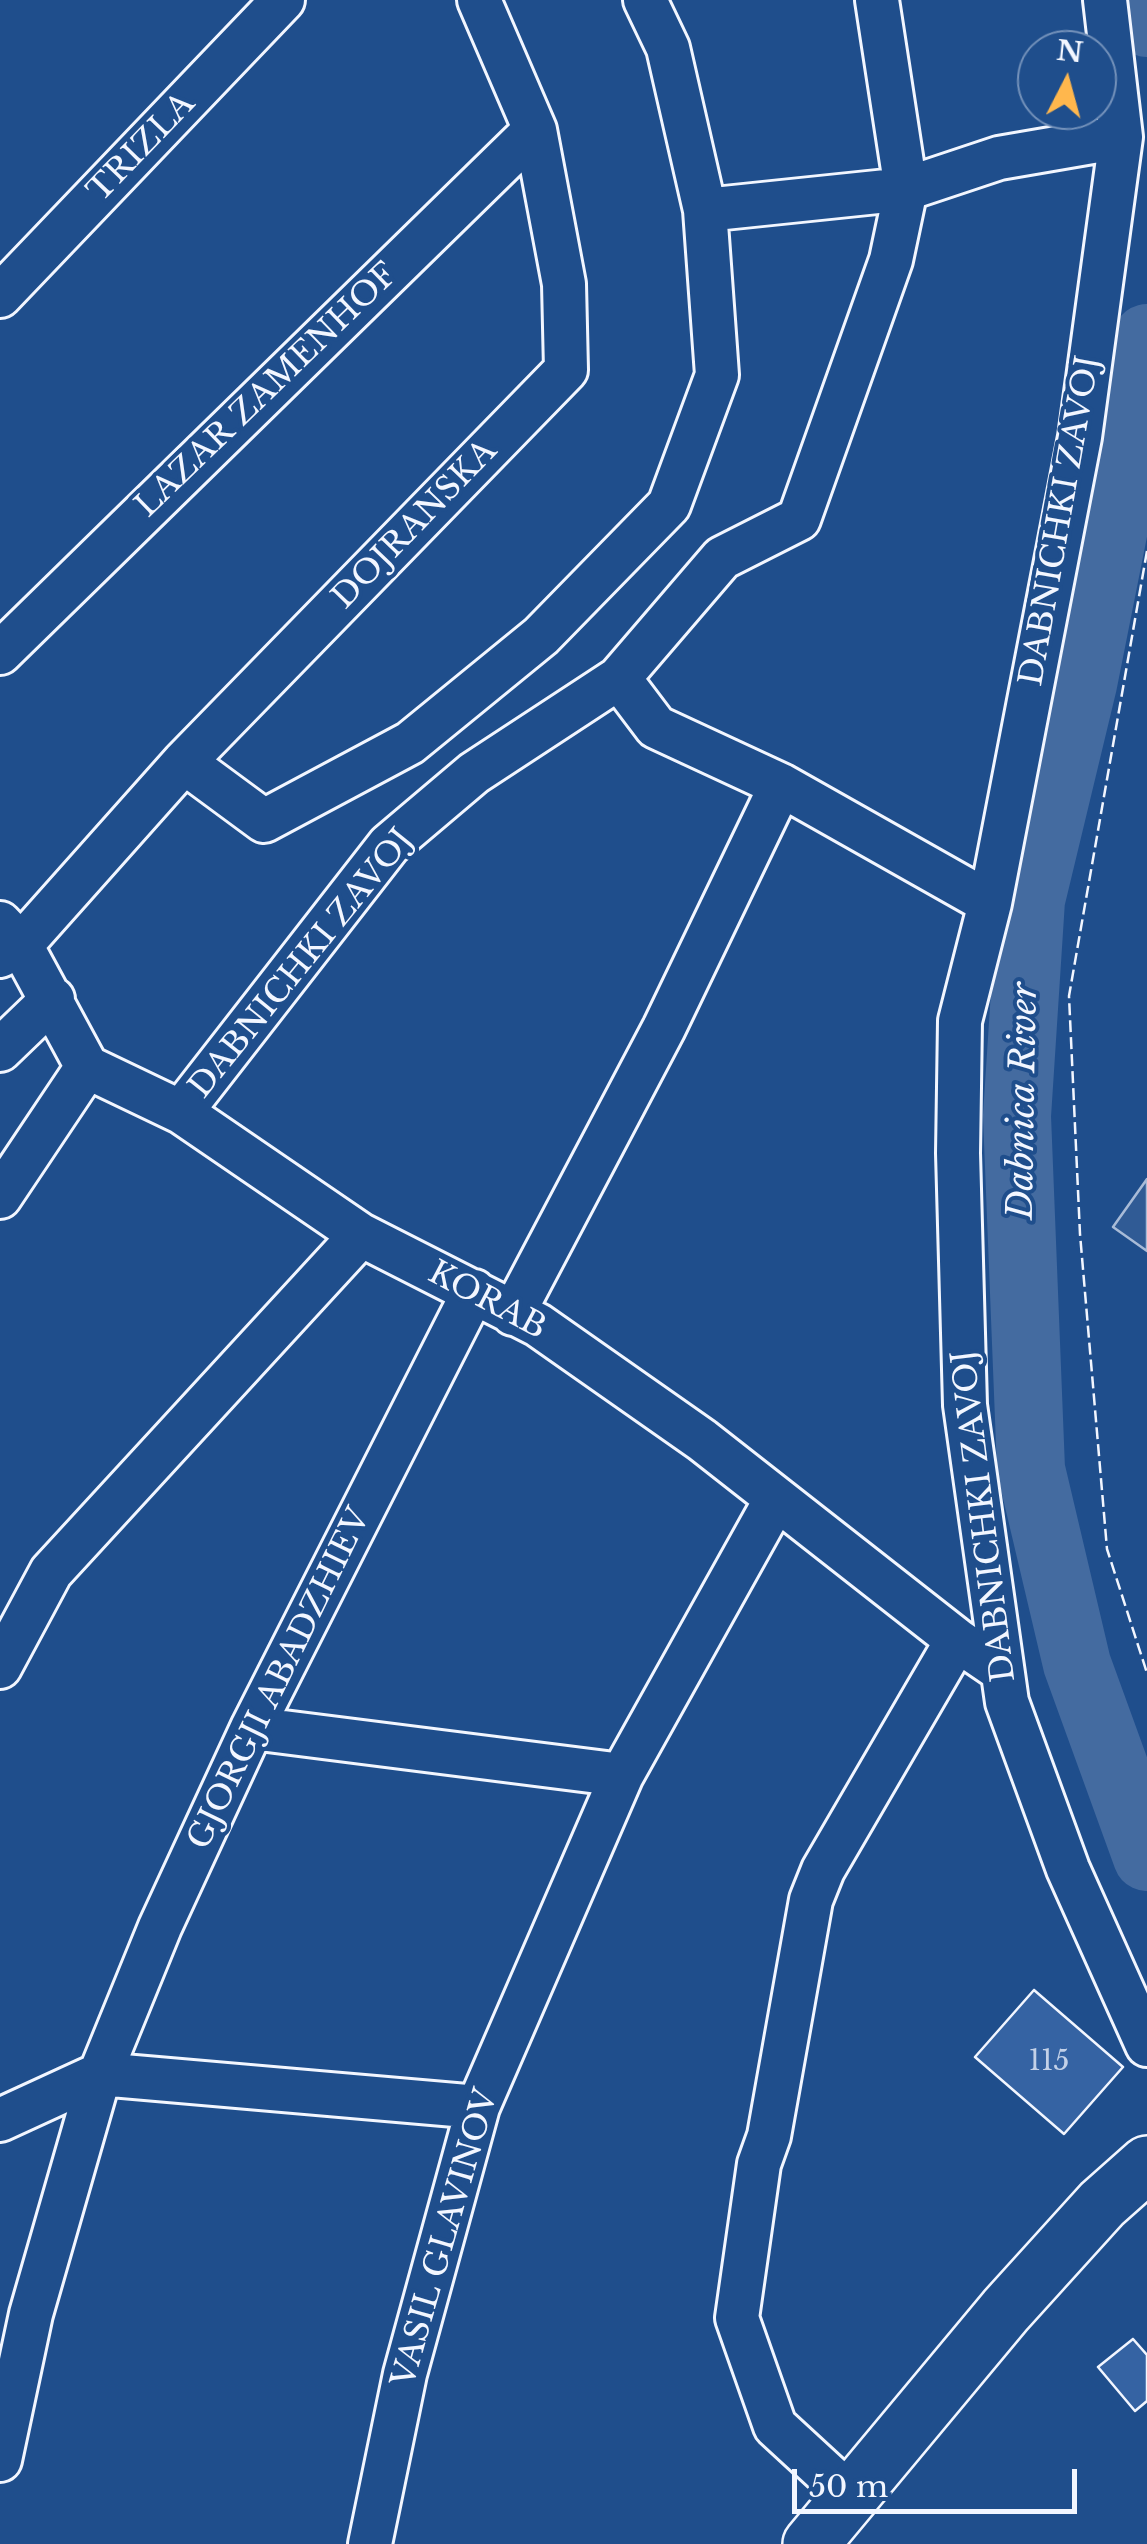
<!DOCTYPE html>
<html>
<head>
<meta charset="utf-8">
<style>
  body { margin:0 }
  #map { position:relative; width:1147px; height:2544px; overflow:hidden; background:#1f4e8c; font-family:"Libre Baskerville",serif }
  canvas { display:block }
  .north { position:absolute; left:1017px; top:30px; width:100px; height:100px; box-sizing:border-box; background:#1f4e8c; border:2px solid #7391ba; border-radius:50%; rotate:6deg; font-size:28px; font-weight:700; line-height:40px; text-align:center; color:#f2f6ff }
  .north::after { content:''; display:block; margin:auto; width:35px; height:45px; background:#ffb74d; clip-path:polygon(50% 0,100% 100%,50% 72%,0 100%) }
  .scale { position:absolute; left:792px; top:2469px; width:285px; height:45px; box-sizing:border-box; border:5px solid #f2f6ff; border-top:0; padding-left:12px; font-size:30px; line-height:35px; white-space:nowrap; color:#f2f6ff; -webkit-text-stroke:8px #1f4e8c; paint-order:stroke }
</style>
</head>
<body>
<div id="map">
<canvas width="1147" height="2544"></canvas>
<div class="north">N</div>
<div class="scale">50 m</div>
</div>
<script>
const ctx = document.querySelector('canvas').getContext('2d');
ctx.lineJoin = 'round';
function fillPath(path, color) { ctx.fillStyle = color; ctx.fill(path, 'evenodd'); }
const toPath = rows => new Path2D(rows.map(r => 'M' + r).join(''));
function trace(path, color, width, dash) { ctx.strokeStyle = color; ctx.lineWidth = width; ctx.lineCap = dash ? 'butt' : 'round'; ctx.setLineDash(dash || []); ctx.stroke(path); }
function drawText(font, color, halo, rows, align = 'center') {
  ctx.font = font + ' "Libre Baskerville",serif'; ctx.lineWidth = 8; ctx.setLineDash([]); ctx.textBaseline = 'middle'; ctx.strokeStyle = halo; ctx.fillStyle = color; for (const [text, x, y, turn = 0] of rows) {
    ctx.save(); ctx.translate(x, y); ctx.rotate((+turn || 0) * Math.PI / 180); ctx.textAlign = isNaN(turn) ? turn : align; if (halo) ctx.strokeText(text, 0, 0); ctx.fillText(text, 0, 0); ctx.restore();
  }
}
const built = toPath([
  [1147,1179,1147,1251,1113,1227,1147,1179]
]);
fillPath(built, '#305b95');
trace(built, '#a8bbd7', 2.5);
trace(toPath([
  [1143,0,1147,23],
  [1147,338,1138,408,1083,684,1031,900,1017,1116,1031,1469,1077,1664,1147,1857]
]), '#446ba0', 68);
const building = toPath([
  [1034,1990,1123,2067,1064,2134,975,2057,1034,1990],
  [1133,2339,1147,2355,1147,2401,1135,2411,1098,2367,1133,2339]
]);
fillPath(building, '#3563a3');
trace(building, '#f2f6ff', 2.5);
const minor = toPath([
  [1105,0,1121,137,1080,437,990,903,960,1021,958,1153,965,1405,1007,1702,1068,1869,1147,2045],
  [705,210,906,189,999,158,1121,137],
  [0,296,283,0],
  [0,653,535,130],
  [619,678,656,727,781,785,990,903],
  [184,762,264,821,410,743,541,636,669,505,717,375,705,210,668,48,645,0],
  [0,923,21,945,87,1067,181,1112,361,1235,538,1325,702,1440,957,1640,1001,1670],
  [0,956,21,945,184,762,566,370,564,284,535,130,479,0],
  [0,1050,53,999],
  [181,1112,389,845,474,773,619,678,722,558,799,519,891,260,906,189,877,0],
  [0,1197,87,1067],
  [513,1314,664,1028,781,785],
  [0,1667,51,1572,361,1235],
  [252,1728,622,1775],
  [0,2120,100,2074,478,2107],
  [0,2460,31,2314,100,2074,160,1927,252,1728,474,1291],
  [851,2496,775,2426,737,2318,759,2164,769,2136,811,1900,823,1870,957,1640],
  [370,2544,405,2374,478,2107,622,1775,776,1499]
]);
const major = toPath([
  [811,2544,1006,2310,1102,2204,1147,2164]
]);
trace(minor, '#f2f6ff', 48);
trace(major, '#f2f6ff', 60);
trace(minor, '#1f4e8c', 42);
trace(major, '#1f4e8c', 55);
trace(toPath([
  [1147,551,1069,996,1080,1234,1107,1549,1147,1673]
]), '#f2f6ff', 2.5, [12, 5]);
drawText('28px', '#c3d1e8', null, [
  ["115",1049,2062]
]);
drawText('32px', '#f2f6ff', '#1f4e8c', [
  ["TRIZLA",142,148,-46],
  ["LAZAR ZAMENHOF",267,391,-44],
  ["DABNICHKI ZAVOJ",1061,521,-80],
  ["DOJRANSKA",415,525,-46],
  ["DABNICHKI ZAVOJ",302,964,-51],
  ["KORAB",487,1301,28],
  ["DABNICHKI ZAVOJ",985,1516,-97],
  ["GJORGJI ABADZHIEV",280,1679,-64],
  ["VASIL GLAVINOV",446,2238,-74]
]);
drawText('italic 35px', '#f2f6ff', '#1f4e8c', [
  ["Dabnica River",1024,1101,-89]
]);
</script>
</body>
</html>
